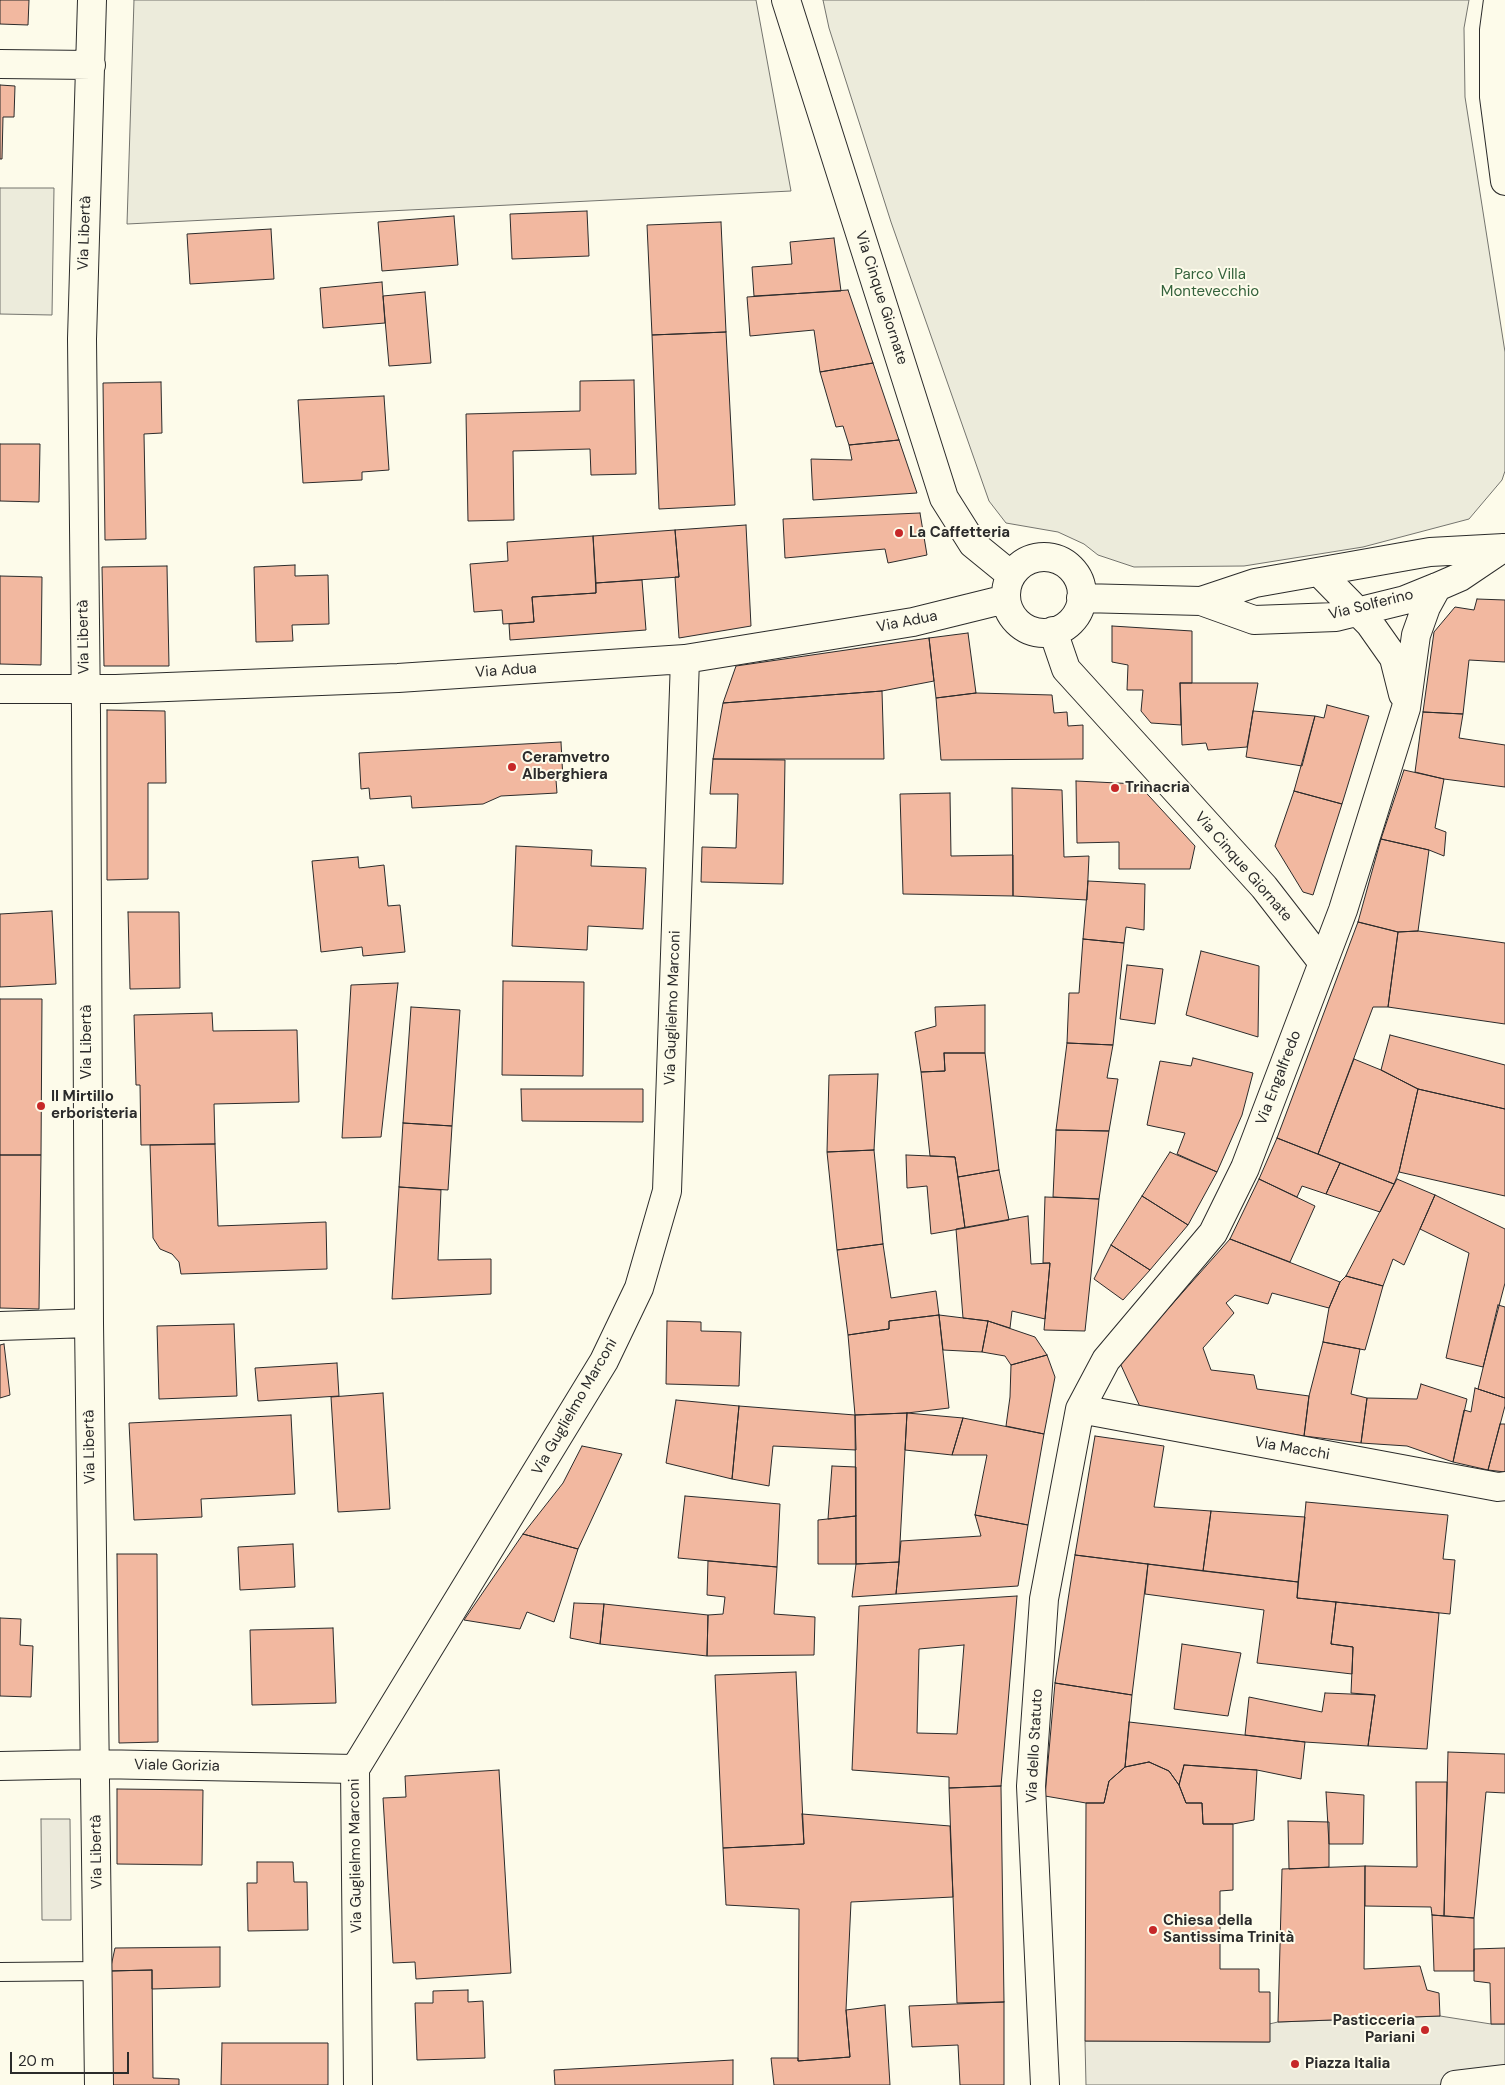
<!DOCTYPE html>
<html>
<head>
<meta charset="utf-8">
<style>
  body { margin:0 }
  #map { position:relative; width:1505px; height:2085px; overflow:hidden; background:#fdfbea; font-family:"DM Sans",sans-serif }
  canvas { display:block }
  .scale { position:absolute; left:10px; top:2052px; width:119px; height:22px; box-sizing:border-box; border:2px solid #2b2b2b; border-top:0; padding-left:6px; font-size:15px; line-height:18px; white-space:nowrap; color:#2b2b2b; -webkit-text-stroke:4px #fdfbea; paint-order:stroke }
</style>
</head>
<body>
<div id="map">
<canvas width="1505" height="2085"></canvas>
<div class="scale">20 m</div>
</div>
<script>
const ctx = document.querySelector('canvas').getContext('2d');
ctx.lineJoin = 'round';
function fillPath(path, color) { ctx.fillStyle = color; ctx.fill(path, 'evenodd'); }
const toPath = rows => new Path2D(rows.map(r => 'M' + r).join(''));
function trace(path, color, width, dash) { ctx.strokeStyle = color; ctx.lineWidth = width; ctx.lineCap = dash ? 'butt' : 'round'; ctx.setLineDash(dash || []); ctx.stroke(path); }
function drawText(font, color, halo, rows, align = 'center') {
  ctx.font = font + ' "DM Sans",sans-serif'; ctx.lineWidth = 4; ctx.setLineDash([]); ctx.textBaseline = 'middle'; ctx.strokeStyle = halo; ctx.fillStyle = color; for (const [text, x, y, turn = 0] of rows) {
    ctx.save(); ctx.translate(x, y); ctx.rotate((+turn || 0) * Math.PI / 180); ctx.textAlign = isNaN(turn) ? turn : align; if (halo) ctx.strokeText(text, 0, 0); ctx.fillText(text, 0, 0); ctx.restore();
  }
}
const green = toPath([
  [134,0,756,0,791,191,127,224,134,0],
  [823,0,1469,0,1464,28,1465,97,1505,352,1505,471,1502,480,1469,519,1363,547,1244,566,1134,567,1098,555,1084,544,1058,532,1006,523,989,501,891,222,829,28,823,0],
  [0,188,54,188,52,315,0,314,0,188]
]);
fillPath(green, '#ecebdb');
trace(green, '#74746e', 1);
const parking = toPath([
  [41,1819,70,1819,71,1920,42,1920,41,1819],
  [1440,2016,1491,2024,1505,2024,1505,2085,1086,2085,1085,2041,1269,2042,1269,2024,1278,2022,1440,2016]
]);
fillPath(parking, '#eceadb');
trace(parking, '#74746e', 1);
const building = toPath([
  [0,0,29,0,28,25,0,24,0,0],
  [0,85,15,86,14,117,3,117,2,159,0,159,0,85],
  [587,211,589,256,512,259,510,214,587,211],
  [454,216,458,265,382,271,378,222,454,216],
  [721,222,726,332,652,335,647,225,721,222],
  [271,229,274,279,190,284,187,234,271,229],
  [834,238,841,291,754,296,752,267,792,264,790,242,834,238],
  [382,282,385,323,323,328,320,288,382,282],
  [848,290,873,363,820,372,814,330,750,336,747,297,848,290],
  [425,292,431,363,389,366,383,296,425,292],
  [726,332,735,505,659,509,652,335,726,332],
  [873,363,899,440,849,445,843,426,836,427,820,372,873,363],
  [634,380,636,474,591,475,590,449,513,451,514,520,468,521,466,414,580,411,580,381,634,380],
  [161,382,162,433,144,434,146,539,105,540,103,383,161,382],
  [384,396,389,470,362,472,362,480,303,483,298,400,384,396],
  [899,440,917,493,813,500,811,459,852,460,849,445,899,440],
  [0,444,40,444,39,502,0,501,0,444],
  [920,513,927,555,888,563,885,549,785,558,783,519,920,513],
  [746,525,751,626,679,638,675,577,679,577,675,530,746,525],
  [675,530,679,577,596,583,593,536,675,530],
  [593,536,596,593,532,597,534,622,503,624,502,610,474,612,470,564,508,561,507,542,593,536],
  [295,565,295,576,328,575,329,624,292,625,293,641,256,642,254,567,295,565],
  [167,566,169,666,104,666,102,567,167,566],
  [0,576,42,577,41,665,0,664,0,576],
  [642,580,646,630,510,640,509,624,534,622,532,597,596,593,596,583,642,580],
  [1477,599,1505,600,1505,662,1469,660,1463,714,1423,712,1434,632,1455,607,1474,610,1477,599],
  [1112,626,1192,631,1192,683,1180,683,1181,725,1151,723,1141,711,1143,690,1127,690,1128,665,1112,662,1112,626],
  [968,633,976,693,936,698,929,638,968,633],
  [929,638,934,681,882,691,723,703,736,666,929,638],
  [1180,683,1258,683,1247,747,1208,750,1206,743,1182,745,1180,683],
  [882,691,884,759,713,759,723,703,882,691],
  [976,693,1052,695,1054,713,1067,712,1068,726,1083,725,1083,759,941,760,936,698,976,693],
  [1327,705,1369,716,1342,804,1294,791,1315,716,1324,718,1327,705],
  [107,710,165,711,166,783,148,783,148,879,107,880,107,710],
  [1253,711,1315,716,1302,766,1246,757,1253,711],
  [1423,712,1463,714,1459,738,1505,745,1505,787,1444,779,1415,772,1423,712],
  [561,742,563,780,556,780,557,793,501,796,483,804,412,808,411,796,370,799,369,788,361,789,359,753,561,742],
  [713,759,785,760,783,884,701,882,702,847,736,848,738,794,710,794,713,759],
  [1404,770,1444,779,1435,828,1446,832,1444,856,1429,850,1381,839,1404,770],
  [1076,781,1138,784,1195,846,1190,869,1119,869,1119,842,1077,843,1076,781],
  [1012,788,1062,790,1064,857,1089,856,1087,900,1013,896,1012,788],
  [1294,791,1342,804,1313,895,1303,892,1275,846,1294,791],
  [950,793,951,856,1013,855,1013,896,903,894,900,794,950,793],
  [1381,839,1429,850,1418,931,1398,932,1358,922,1381,839],
  [516,846,592,850,591,866,646,868,643,929,588,926,587,950,512,946,516,846],
  [358,857,359,868,384,865,388,906,400,905,405,952,363,956,362,947,321,952,312,861,358,857],
  [1088,881,1145,884,1144,930,1126,927,1124,943,1083,939,1088,881],
  [52,911,56,984,0,987,0,914,52,911],
  [128,912,179,912,180,988,130,989,128,912],
  [1358,922,1398,932,1388,1007,1373,1007,1318,1154,1277,1138,1358,922],
  [1418,931,1505,943,1505,1024,1388,1007,1398,932,1418,931],
  [1083,939,1124,943,1113,1045,1067,1043,1069,993,1079,993,1083,939],
  [1201,951,1259,966,1258,1037,1186,1015,1201,951],
  [1127,965,1163,969,1155,1024,1120,1019,1127,965],
  [503,981,584,982,583,1076,502,1075,503,981],
  [398,983,381,1137,342,1138,351,985,398,983],
  [0,999,42,999,41,1155,0,1155,0,999],
  [985,1005,985,1053,944,1053,945,1071,921,1072,915,1032,936,1026,935,1007,985,1005],
  [411,1007,460,1010,452,1126,403,1123,411,1007],
  [212,1013,213,1031,297,1030,299,1102,214,1104,215,1144,141,1145,140,1085,136,1085,134,1015,212,1013],
  [1390,1035,1505,1065,1505,1109,1418,1089,1381,1070,1390,1035],
  [1067,1043,1113,1045,1107,1078,1118,1079,1109,1131,1056,1130,1067,1043],
  [944,1053,985,1053,999,1170,958,1177,955,1157,930,1156,921,1072,945,1071,944,1053],
  [1193,1058,1253,1073,1242,1115,1217,1172,1177,1154,1185,1133,1147,1125,1160,1061,1191,1066,1193,1058],
  [1354,1059,1381,1070,1418,1089,1399,1172,1394,1184,1318,1154,1354,1059],
  [878,1074,874,1150,827,1152,829,1075,878,1074],
  [521,1089,643,1089,643,1122,522,1121,521,1089],
  [1418,1089,1505,1109,1505,1196,1399,1172,1418,1089],
  [403,1123,452,1126,448,1190,399,1187,403,1123],
  [1056,1130,1109,1131,1099,1199,1053,1197,1056,1130],
  [1277,1138,1340,1163,1326,1194,1302,1186,1297,1197,1259,1179,1277,1138],
  [215,1144,218,1226,326,1222,327,1269,181,1274,179,1262,172,1254,160,1249,153,1238,150,1145,215,1144],
  [874,1150,883,1244,837,1250,827,1152,874,1150],
  [1170,1152,1217,1172,1188,1225,1142,1196,1170,1152],
  [0,1155,41,1155,39,1309,0,1308,0,1155],
  [906,1155,955,1157,965,1228,931,1234,927,1186,907,1188,906,1155],
  [1340,1163,1394,1184,1380,1212,1326,1194,1340,1163],
  [999,1170,1009,1220,965,1228,958,1177,999,1170],
  [1259,1179,1315,1206,1290,1262,1230,1239,1259,1179],
  [1397,1179,1435,1195,1404,1265,1393,1259,1383,1286,1346,1276,1397,1179],
  [399,1187,441,1190,438,1260,491,1259,491,1294,392,1299,399,1187],
  [1435,1195,1505,1229,1505,1283,1483,1367,1446,1358,1469,1253,1420,1229,1435,1195],
  [1142,1196,1188,1225,1150,1270,1111,1245,1142,1196],
  [1045,1197,1099,1199,1085,1331,1044,1330,1050,1263,1043,1263,1045,1197],
  [1028,1216,1031,1264,1050,1263,1045,1319,1012,1311,1010,1328,988,1321,963,1318,956,1229,1028,1216],
  [1230,1239,1340,1282,1329,1308,1272,1293,1268,1304,1235,1295,1226,1303,1234,1313,1203,1348,1211,1370,1254,1375,1257,1389,1309,1396,1304,1436,1141,1409,1120,1363,1230,1239],
  [883,1244,891,1298,936,1291,939,1315,889,1321,889,1329,848,1335,837,1250,883,1244],
  [1111,1245,1150,1270,1123,1300,1094,1279,1111,1245],
  [1346,1276,1383,1286,1365,1350,1323,1342,1329,1308,1340,1282,1346,1276],
  [1498,1305,1505,1307,1505,1398,1478,1389,1498,1305],
  [939,1315,988,1321,982,1352,943,1350,939,1315],
  [939,1315,949,1408,907,1413,855,1415,848,1335,889,1329,889,1321,939,1315],
  [667,1321,701,1322,701,1331,741,1332,739,1386,666,1384,667,1321],
  [988,1321,1035,1337,1047,1355,1011,1365,1005,1356,982,1352,988,1321],
  [234,1324,237,1396,159,1399,157,1326,234,1324],
  [1323,1342,1360,1349,1351,1394,1367,1398,1361,1443,1304,1436,1309,1396,1323,1342],
  [4,1344,10,1395,0,1398,0,1345,4,1344],
  [1047,1355,1055,1377,1044,1434,1006,1426,1010,1397,1011,1365,1047,1355],
  [337,1363,339,1396,258,1401,255,1368,337,1363],
  [1421,1384,1467,1399,1453,1462,1407,1446,1361,1443,1367,1398,1417,1399,1421,1384],
  [1475,1388,1505,1398,1505,1406,1488,1470,1453,1462,1464,1410,1471,1412,1475,1388],
  [383,1393,390,1509,338,1512,331,1397,383,1393],
  [676,1400,739,1406,732,1479,666,1463,676,1400],
  [739,1406,855,1415,856,1450,773,1446,769,1486,732,1479,739,1406],
  [907,1413,963,1418,952,1455,905,1450,907,1413],
  [907,1413,899,1562,856,1564,855,1415,907,1413],
  [291,1415,295,1494,201,1499,202,1517,134,1520,129,1423,291,1415],
  [963,1418,1044,1434,1028,1525,975,1515,987,1455,952,1455,963,1418],
  [1500,1424,1505,1424,1505,1472,1488,1470,1500,1424],
  [1095,1436,1164,1446,1154,1507,1211,1511,1203,1571,1075,1555,1095,1436],
  [582,1446,622,1454,578,1549,523,1534,563,1483,582,1446],
  [832,1466,856,1467,856,1516,828,1519,832,1466],
  [685,1496,780,1504,777,1567,678,1558,685,1496],
  [1306,1502,1448,1515,1443,1559,1455,1560,1450,1614,1297,1598,1306,1502],
  [1211,1511,1305,1517,1298,1582,1203,1571,1211,1511],
  [975,1515,1028,1525,1018,1586,896,1594,901,1541,981,1536,975,1515],
  [856,1516,856,1564,818,1564,818,1520,856,1516],
  [523,1534,578,1549,554,1622,527,1612,520,1629,464,1620,523,1534],
  [293,1544,295,1587,240,1590,238,1547,293,1544],
  [117,1554,157,1554,158,1742,119,1743,117,1554],
  [1075,1555,1148,1564,1132,1695,1055,1683,1075,1555],
  [708,1561,777,1567,774,1614,815,1617,814,1655,707,1656,708,1615,723,1614,725,1597,707,1595,708,1561],
  [899,1562,896,1594,852,1597,856,1564,899,1562],
  [1148,1564,1298,1582,1297,1598,1336,1602,1331,1644,1353,1647,1352,1674,1257,1663,1264,1610,1145,1594,1148,1564],
  [1017,1596,1001,1786,949,1788,949,1777,852,1770,859,1606,1017,1596],
  [964,1645,957,1734,917,1733,919,1649,964,1645],
  [1336,1602,1439,1613,1427,1749,1368,1746,1375,1695,1351,1693,1353,1647,1331,1644,1336,1602],
  [574,1603,604,1604,600,1644,570,1638,574,1603],
  [604,1604,708,1615,707,1656,600,1644,604,1604],
  [0,1618,21,1619,20,1645,33,1646,31,1697,0,1696,0,1618],
  [333,1628,336,1703,252,1705,250,1630,333,1628],
  [1182,1644,1241,1653,1228,1716,1174,1709,1182,1644],
  [796,1672,804,1844,723,1848,715,1675,796,1672],
  [1055,1683,1132,1695,1125,1767,1109,1781,1104,1803,1086,1803,1045,1796,1055,1683],
  [1325,1693,1375,1695,1368,1746,1305,1742,1245,1735,1249,1697,1322,1712,1325,1693],
  [1129,1722,1305,1742,1301,1779,1257,1770,1184,1765,1179,1785,1169,1771,1149,1762,1125,1767,1129,1722],
  [1448,1752,1505,1754,1505,1793,1486,1792,1474,1918,1444,1916,1448,1752],
  [1149,1762,1169,1771,1179,1785,1186,1803,1202,1803,1203,1824,1233,1824,1233,1890,1220,1891,1220,1969,1259,1969,1259,1992,1270,1992,1270,2042,1085,2041,1086,1803,1104,1803,1109,1781,1125,1767,1149,1762],
  [1184,1765,1257,1770,1254,1820,1233,1824,1203,1824,1202,1803,1186,1803,1179,1785,1184,1765],
  [499,1770,511,1973,416,1979,415,1962,393,1963,383,1798,406,1797,405,1776,499,1770],
  [1416,1782,1447,1782,1444,1916,1432,1915,1431,1907,1365,1906,1365,1866,1417,1867,1416,1782],
  [1001,1786,1004,2002,957,2003,949,1788,1001,1786],
  [117,1789,203,1790,202,1865,117,1864,117,1789],
  [1326,1792,1364,1795,1363,1844,1329,1844,1326,1792],
  [802,1814,950,1826,953,1897,851,1902,846,2010,850,2057,798,2061,799,1909,726,1905,723,1848,804,1844,802,1814],
  [1288,1821,1329,1822,1329,1867,1289,1869,1288,1821],
  [257,1862,293,1862,294,1882,307,1882,308,1930,248,1931,247,1883,257,1883,257,1862],
  [1365,1866,1364,1969,1420,1966,1427,1990,1439,1993,1440,2016,1278,2022,1282,1869,1365,1866],
  [1432,1915,1474,1918,1474,1971,1434,1971,1432,1915],
  [220,1947,220,1987,152,1989,152,1970,110,1971,115,1948,220,1947],
  [1505,1948,1505,2024,1491,2024,1490,1983,1474,1981,1474,1949,1505,1948],
  [152,1970,153,2078,179,2079,179,2085,111,2085,110,1971,152,1970],
  [468,1990,468,2002,483,2001,485,2058,417,2060,415,2003,433,2003,433,1991,468,1990],
  [1004,2002,1004,2085,960,2085,958,2045,912,2047,909,2006,1004,2002],
  [885,2005,890,2085,774,2085,771,2058,798,2058,798,2061,850,2057,846,2010,885,2005],
  [222,2043,328,2043,328,2085,221,2085,222,2043],
  [733,2060,733,2085,555,2085,554,2070,733,2060]
]);
fillPath(building, '#f2b8a0');
trace(building, '#2b2b2b', 1);
const service = toPath([
  [0,1972,98,1971]
]);
const minor = toPath([
  [92,0,82,339,86,715,89,1323,99,2085],
  [786,0,944,498,973,544,1011,575],
  [1498,0,1494,30,1494,97,1505,181],
  [0,64,91,65],
  '1006 595a38 38 0 1 1 76 0a38 38 0 1 1-76 0Z',
  [1319,572,1370,624,1394,658,1403,694],
  [1081,598,1201,601,1254,620,1336,617,1405,600,1437,587,1460,577,1503,548],
  [1201,601,1255,583,1430,552,1504,548],
  [1053,631,1066,669,1264,887,1323,963],
  [0,689,116,689,398,678,685,659,913,622,1006,599],
  [0,1326,89,1323],
  [1080,1409,1498,1487,1505,1486],
  [0,1766,95,1764,355,1769],
  [358,2085,355,1769,604,1361,639,1288,667,1191,685,659],
  [1045,2085,1031,1786,1044,1599,1080,1409,1106,1360,1213,1233,1245,1168,1343,910,1406,708,1416,635,1426,607,1437,587],
  [1455,2085,1505,2079]
]);
trace(service, '#2b2b2b', 20);
trace(minor, '#2b2b2b', 30);
trace(service, '#fdfbea', 18);
trace(minor, '#fdfbea', 28);
for (const [x, y, r, color] of [
  [899,533,5,"#c62828"],
  [512,767,5,"#c62828"],
  [1115,788,5,"#c62828"],
  [41,1106,5,"#c62828"],
  [1153,1930,5,"#c62828"],
  [1425,2030,5,"#c62828"],
  [1295,2064,5,"#c62828"]
]) { const dot = new Path2D(); dot.arc(x, y, r, 0, 2 * Math.PI); ctx.fillStyle = color; ctx.fill(dot); trace(dot, '#fdfbea', 2); }
drawText('15px', '#2b2b2b', '#fdfbea', [
  ["Via Libertà",85,233,-88],
  ["Via Cinque Giornate",881,298,72],
  ["Via Solferino",1371,605,-14],
  ["Via Adua",907,622,-11],
  ["Via Libertà",84,637,-91],
  ["Via Adua",506,671,-4],
  ["Via Cinque Giornate",1243,867,49],
  ["Via Guglielmo Marconi",673,1008,-88],
  ["Via Libertà",87,1042,-90],
  ["Via Engalfredo",1279,1078,-69],
  ["Via Guglielmo Marconi",575,1407,-60],
  ["Via Libertà",90,1447,-91],
  ["Via Macchi",1292,1449,10],
  ["Via dello Statuto",1035,1746,-87],
  ["Viale Gorizia",177,1766,1],
  ["Via Libertà",97,1852,-91],
  ["Via Guglielmo Marconi",356,1856,-91]
]);
drawText('15px', '#34623c', '#fdfbea', [
  ["Parco Villa",1210,275],
  ["Montevecchio",1210,292]
]);
drawText('bold 15px', '#2b2b2b', '#fdfbea', [
  ["La Caffetteria",909,533],
  ["Ceramvetro",522,758],
  ["Alberghiera",522,775],
  ["Trinacria",1125,788],
  ["Il Mirtillo",51,1097],
  ["erboristeria",51,1114],
  ["Chiesa della",1163,1921],
  ["Santissima Trinità",1163,1938],
  ["Pasticceria",1415,2021,"right"],
  ["Pariani",1415,2038,"right"],
  ["Piazza Italia",1305,2064]
], 'left');
</script>
</body>
</html>
